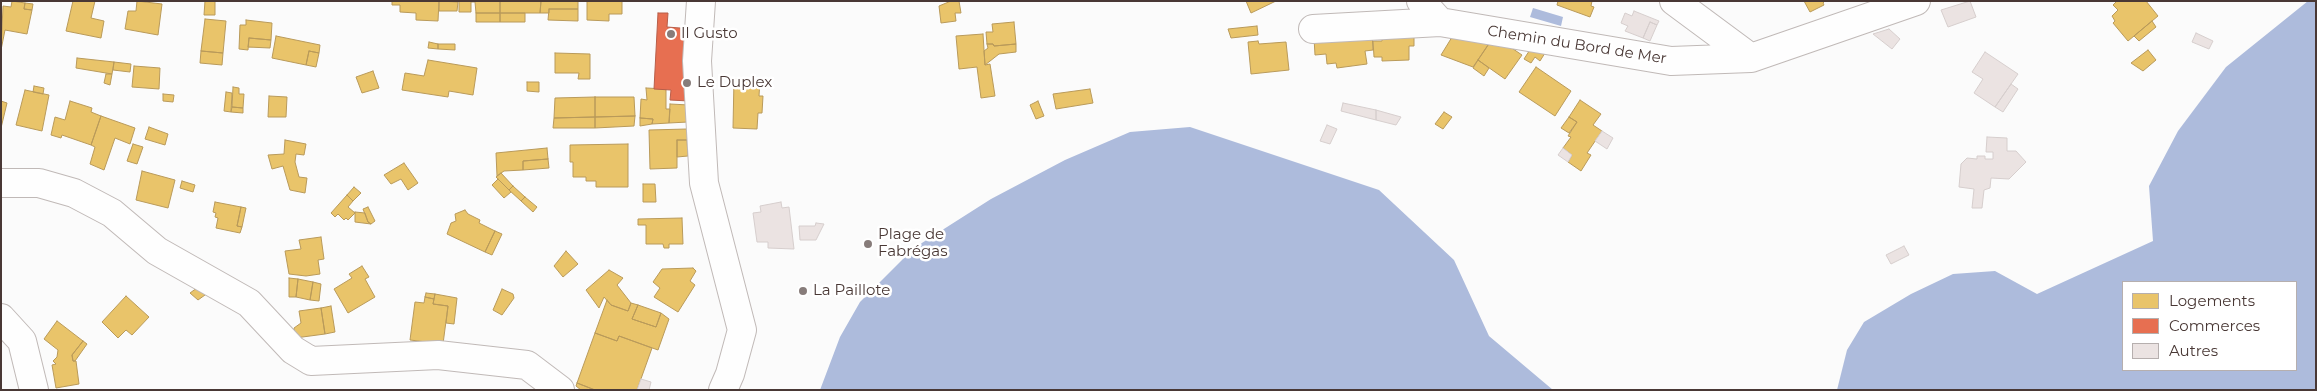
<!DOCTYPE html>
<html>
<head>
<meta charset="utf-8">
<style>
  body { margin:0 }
  #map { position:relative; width:2317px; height:391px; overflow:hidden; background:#fbfbfb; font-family:Montserrat,sans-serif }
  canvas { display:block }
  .frame { position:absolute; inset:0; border:2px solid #493835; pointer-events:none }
  .legend { position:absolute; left:2122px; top:281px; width:175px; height:90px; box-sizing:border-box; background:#fff; border:1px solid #b6afae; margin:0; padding:6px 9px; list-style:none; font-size:15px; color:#493835 }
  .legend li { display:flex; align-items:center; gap:10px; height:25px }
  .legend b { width:25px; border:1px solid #b6afae }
</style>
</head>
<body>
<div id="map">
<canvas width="2317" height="391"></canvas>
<div class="frame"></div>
<ul class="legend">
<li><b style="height:14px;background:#e9c46a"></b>Logements</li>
<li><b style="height:14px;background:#e76f51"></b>Commerces</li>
<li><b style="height:14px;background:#ebe3e2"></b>Autres</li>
</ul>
</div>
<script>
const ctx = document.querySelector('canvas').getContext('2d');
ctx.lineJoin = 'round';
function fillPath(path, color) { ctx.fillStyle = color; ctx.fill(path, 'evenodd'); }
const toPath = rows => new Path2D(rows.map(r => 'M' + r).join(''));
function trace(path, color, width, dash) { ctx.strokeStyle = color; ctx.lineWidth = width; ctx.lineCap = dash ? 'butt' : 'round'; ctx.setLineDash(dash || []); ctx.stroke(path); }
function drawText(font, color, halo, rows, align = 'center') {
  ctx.font = font + ' Montserrat,sans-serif'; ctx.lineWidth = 5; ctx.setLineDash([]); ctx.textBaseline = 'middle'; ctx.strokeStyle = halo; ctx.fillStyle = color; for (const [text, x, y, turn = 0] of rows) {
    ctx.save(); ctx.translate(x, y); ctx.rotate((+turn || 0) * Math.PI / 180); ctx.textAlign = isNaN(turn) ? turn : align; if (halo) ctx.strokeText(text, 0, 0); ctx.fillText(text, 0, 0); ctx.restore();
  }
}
fillPath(toPath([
  [2308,1,2316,1,2316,390,1837,390,1847,350,1864,322,1911,294,1953,274,1995,271,2037,294,2153,241,2149,186,2178,131,2226,67],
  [2123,282,2296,282,2296,370,2123,370],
  [1533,8,1563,17,1561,26,1530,17],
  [1190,127,1379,190,1454,260,1489,336,1553,390,820,390,840,337,860,302,914,248,991,199,1065,160,1130,132]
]), '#adbbdc');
const homes = toPath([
  [12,1,25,3,24,9,32,10,27,34,5,30,1,50,3,6,11,7,12,1],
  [73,1,95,1,91,18,104,21,101,38,66,31,73,1],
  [137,1,162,4,158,35,125,29,128,11,136,11,137,1],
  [205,1,215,1,215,15,204,15,205,1],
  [392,1,439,1,438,21,416,20,416,13,400,12,400,5,392,5,392,1],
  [439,1,458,2,457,11,439,11,439,1],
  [459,1,500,1,500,13,476,13,475,2,471,2,471,12,459,12,459,1],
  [500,1,541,1,540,13,500,13,500,1],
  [541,1,578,1,578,9,549,9,549,13,540,13,541,1],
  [587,1,622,1,622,14,609,14,609,21,587,20,587,1],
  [951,1,959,1,961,13,955,13,956,21,941,23,939,6,951,1],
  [1246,1,1276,1,1251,13,1246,1],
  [1558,1,1592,1,1591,6,1594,7,1590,17,1557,5,1558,1],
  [1804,1,1825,1,1823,3,1824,5,1810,12,1804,1],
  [2117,1,2146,1,2158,16,2128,41,2113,23,2115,21,2112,16,2118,10,2113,5,2117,1],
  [25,3,33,4,32,10,24,9,25,3],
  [549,9,578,9,578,21,548,20,549,9],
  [476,13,500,13,500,22,476,22,476,13],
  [500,13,525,13,525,22,500,22,500,13],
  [205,19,226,21,223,53,201,51,205,19],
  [246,20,272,23,271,40,249,38,248,50,239,49,240,25,246,25,246,20],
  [2152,21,2156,27,2139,41,2134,36,2152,21],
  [1014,22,1016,44,994,46,993,44,987,44,986,32,993,32,992,24,1014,22],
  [1257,26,1258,35,1231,38,1228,29,1257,26],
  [1457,29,1495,35,1473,67,1441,55,1457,29],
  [1372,33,1373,50,1365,51,1367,64,1337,68,1336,63,1327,64,1326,54,1315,55,1314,38,1372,33],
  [1382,33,1414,34,1414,46,1409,46,1409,60,1382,61,1382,57,1374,57,1373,41,1382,41,1382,33],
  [983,34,985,65,990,64,995,96,981,98,977,67,959,69,956,36,983,34],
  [276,36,320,45,319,53,309,51,306,65,272,58,276,36],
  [1494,36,1522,55,1505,79,1478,60,1494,36],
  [249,38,271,40,270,48,248,47,249,38],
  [1258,41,1259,44,1286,42,1289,70,1251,74,1248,42,1258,41],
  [429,42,438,44,438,49,428,48,429,42],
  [1535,42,1550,45,1540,61,1535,57,1531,63,1524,59,1535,42],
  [438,44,455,44,455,50,438,49,438,44],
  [987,44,993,44,994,46,1016,44,1016,52,999,54,985,65,984,51,988,48,987,44],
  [2148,50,2156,60,2143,71,2131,63,2148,50],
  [201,51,223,53,222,65,200,63,201,51],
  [309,51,319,53,316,67,306,65,309,51],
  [555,53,590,54,590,79,578,79,579,73,555,73,555,53],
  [77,58,114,62,112,74,76,68,77,58],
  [428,60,477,68,473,95,449,91,448,97,402,90,405,73,424,76,428,60],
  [1478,60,1489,68,1484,76,1473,68,1478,60],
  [114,62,131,64,130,72,113,70,114,62],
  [134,66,160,68,159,89,132,87,134,66],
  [1536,67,1571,91,1555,116,1519,92,1536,67],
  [373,71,379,88,362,93,356,77,373,71],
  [106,74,112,74,110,85,104,83,106,74],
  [734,79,760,80,759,96,763,96,762,113,758,113,757,129,733,128,734,79],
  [527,82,539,82,539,92,527,91,527,82],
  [34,86,44,88,43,94,33,92,34,86],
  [233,87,239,88,239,94,244,94,243,108,232,107,233,87],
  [646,88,666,89,666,109,670,109,669,123,652,124,653,119,640,118,641,99,647,100,646,88],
  [1090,89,1093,103,1056,109,1053,94,1090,89],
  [25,90,49,95,42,131,16,125,25,90],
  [226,92,232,93,231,112,224,111,226,92],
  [163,94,174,95,173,102,163,101,163,94],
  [269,96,287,97,286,117,268,117,269,96],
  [595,97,595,117,554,118,555,98,595,97],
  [595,97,634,97,635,116,595,117,595,97],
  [1580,100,1601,114,1593,125,1602,131,1587,153,1591,155,1581,171,1568,162,1572,155,1563,148,1571,137,1568,136,1577,122,1569,117,1580,100],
  [1,101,7,103,1,128,1,101],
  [70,101,92,108,91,112,101,116,91,145,62,135,61,138,51,135,55,117,65,120,70,101],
  [1038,101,1044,116,1036,119,1030,105,1038,101],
  [670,104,689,105,688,122,669,123,670,104],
  [232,107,243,108,243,113,231,112,232,107],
  [1444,112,1452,117,1443,129,1435,124,1444,112],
  [101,116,135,128,130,144,115,138,104,170,90,164,95,147,91,145,101,116],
  [635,116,634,126,595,128,595,117,635,116],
  [595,117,595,128,553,128,554,118,595,117],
  [1569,117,1577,122,1569,133,1561,128,1569,117],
  [640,118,653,119,652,124,640,126,640,118],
  [149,127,168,134,165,145,145,139,149,127],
  [687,129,688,140,677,140,677,168,650,169,649,130,687,129],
  [285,140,306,144,304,155,296,154,295,162,299,177,307,178,305,193,290,190,283,166,272,169,268,155,284,154,285,140],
  [677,140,687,140,688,156,677,157,677,140],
  [133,144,143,147,137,164,127,161,133,144],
  [628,144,628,187,596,187,596,181,586,181,586,177,573,177,573,162,570,162,570,145,628,144],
  [547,148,548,159,523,161,523,170,504,171,497,176,496,153,547,148],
  [548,159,549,168,523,170,523,161,548,159],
  [404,163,418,183,408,190,401,179,391,184,384,175,404,163],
  [142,171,175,180,168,208,136,200,142,171],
  [501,173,513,186,509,190,496,177,501,173],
  [498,179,511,192,504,198,492,185,498,179],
  [182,181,195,185,193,192,180,188,182,181],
  [643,184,655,184,656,202,643,202,643,184],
  [513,186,525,197,521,201,509,190,513,186],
  [354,187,361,193,353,201,347,195,354,187],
  [347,195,353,201,348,207,355,213,348,220,346,218,344,220,338,214,335,217,331,213,347,195],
  [525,197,537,207,533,212,521,201,525,197],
  [215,202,241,207,237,226,242,227,240,233,216,228,218,218,215,217,216,213,213,212,215,202],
  [241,207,246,208,242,227,237,226,241,207],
  [368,207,375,221,371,224,368,222,363,209,368,207],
  [465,210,468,214,480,220,479,223,495,231,485,252,447,234,451,223,456,221,455,214,465,210],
  [355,212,365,213,368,222,371,224,355,222,355,212],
  [682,218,683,244,669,244,669,248,664,248,663,244,646,244,646,225,638,225,638,219,682,218],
  [495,231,502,234,492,255,485,252,495,231],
  [321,237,324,259,318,260,320,274,306,276,289,274,285,251,301,249,299,240,321,237],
  [566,251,578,264,563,277,554,266,566,251],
  [362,266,369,277,365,279,375,297,348,313,334,289,352,278,349,274,362,266],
  [693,268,696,271,690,281,695,285,678,312,654,297,660,288,653,282,662,269,693,268],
  [609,270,623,278,617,285,631,303,628,311,611,305,604,297,599,308,586,290,609,270],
  [289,278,298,279,296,297,289,297,289,278],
  [298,279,313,282,310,300,296,297,298,279],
  [313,282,321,284,319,301,310,300,313,282],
  [201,285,212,290,198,300,190,293,201,285],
  [502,289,513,294,514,298,502,315,493,310,502,289],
  [426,293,435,294,434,299,425,297,426,293],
  [435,294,457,298,454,324,446,323,448,306,433,304,435,294],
  [126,296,149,317,132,335,126,330,118,338,102,322,126,296],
  [425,297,434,299,433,304,448,306,443,344,410,340,415,302,424,303,425,297],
  [607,300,611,305,628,311,631,303,638,305,632,319,656,327,661,313,669,319,658,350,619,336,617,341,595,333,607,300],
  [638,305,661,313,656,327,632,319,638,305],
  [331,306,335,332,325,334,321,308,331,306],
  [321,308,325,334,295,338,294,328,301,323,299,311,321,308],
  [57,321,83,341,72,355,73,361,76,361,79,384,56,388,52,365,56,364,53,361,57,357,58,350,44,339,57,321],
  [595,333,617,341,619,336,652,348,637,390,595,390,577,383,595,333],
  [83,341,87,344,75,361,73,361,72,355,83,341],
  [577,383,595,390,581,390,576,386,577,383]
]);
fillPath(homes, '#e9c46a');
trace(homes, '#b99a5a', 1);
const shops = toPath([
  [658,13,668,13,667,27,693,29,689,101,670,100,671,90,654,89,658,13]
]);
fillPath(shops, '#e76f51');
trace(shops, '#b85e49', 1);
const building = toPath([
  [1970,1,1976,17,1948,27,1941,10,1970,1],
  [1634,11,1659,21,1657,25,1650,22,1643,38,1625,31,1628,26,1621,23,1625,13,1632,16,1634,11],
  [1650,22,1657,25,1650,41,1643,38,1650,22],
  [1889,29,1900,39,1892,49,1873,34,1889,29],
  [2196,33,2213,41,2209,49,2192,42,2196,33],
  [1985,52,2018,74,1995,107,1974,93,1983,79,1972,72,1985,52],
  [2011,84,2018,89,2003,112,1995,107,2011,84],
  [1343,103,1376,110,1376,120,1341,111,1343,103],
  [1376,110,1401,117,1396,125,1376,120,1376,110],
  [1327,125,1337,129,1330,144,1320,141,1327,125],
  [1602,131,1613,138,1607,149,1595,141,1602,131],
  [1987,137,2007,138,2007,151,2016,151,2026,162,2009,179,1991,178,1990,188,1984,190,1982,208,1972,208,1974,189,1959,187,1961,164,1967,158,1977,159,1977,156,1985,156,1985,159,1993,159,1993,152,1986,152,1987,137],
  [1563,148,1572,155,1568,162,1558,155,1563,148],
  [781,202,782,208,789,207,794,249,768,248,768,242,757,242,753,213,761,212,760,206,781,202],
  [816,223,824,224,816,240,800,240,799,226,815,226,816,223],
  [1904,246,1909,255,1891,264,1886,255,1904,246],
  [641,379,651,382,649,390,637,390,641,379]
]);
fillPath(building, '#ebe3e2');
trace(building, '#d6cecd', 1);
const minor = toPath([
  [701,1,697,61,704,183,742,330,730,374,723,390],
  [1421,1,1440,22,1671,61,1751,58,1916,1],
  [1674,1,1751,58],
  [1313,29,1440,22],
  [1,183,39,183,74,193,112,213,157,251,249,303,293,350,311,361,438,355,527,365,560,390],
  [1,318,22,341,34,390]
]);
trace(minor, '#c0b9b7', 30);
trace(minor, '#fefefe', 28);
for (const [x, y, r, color] of [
  [671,34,5,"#877c7a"],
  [687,83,5,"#877c7a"],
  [868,244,5,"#877c7a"],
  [803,291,5,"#877c7a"]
]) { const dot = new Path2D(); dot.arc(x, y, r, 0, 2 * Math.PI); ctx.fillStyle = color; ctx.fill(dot); trace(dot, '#fff', 2); }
drawText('15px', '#493835', '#fff', [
  ["Il Gusto",681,34],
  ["Le Duplex",697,83],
  ["Plage de",878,235],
  ["Fabrégas",878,252],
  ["La Paillote",813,291]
], 'left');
drawText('15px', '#493835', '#fff', [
  ["Chemin du Bord de Mer",1577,45,9]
]);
</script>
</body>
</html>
